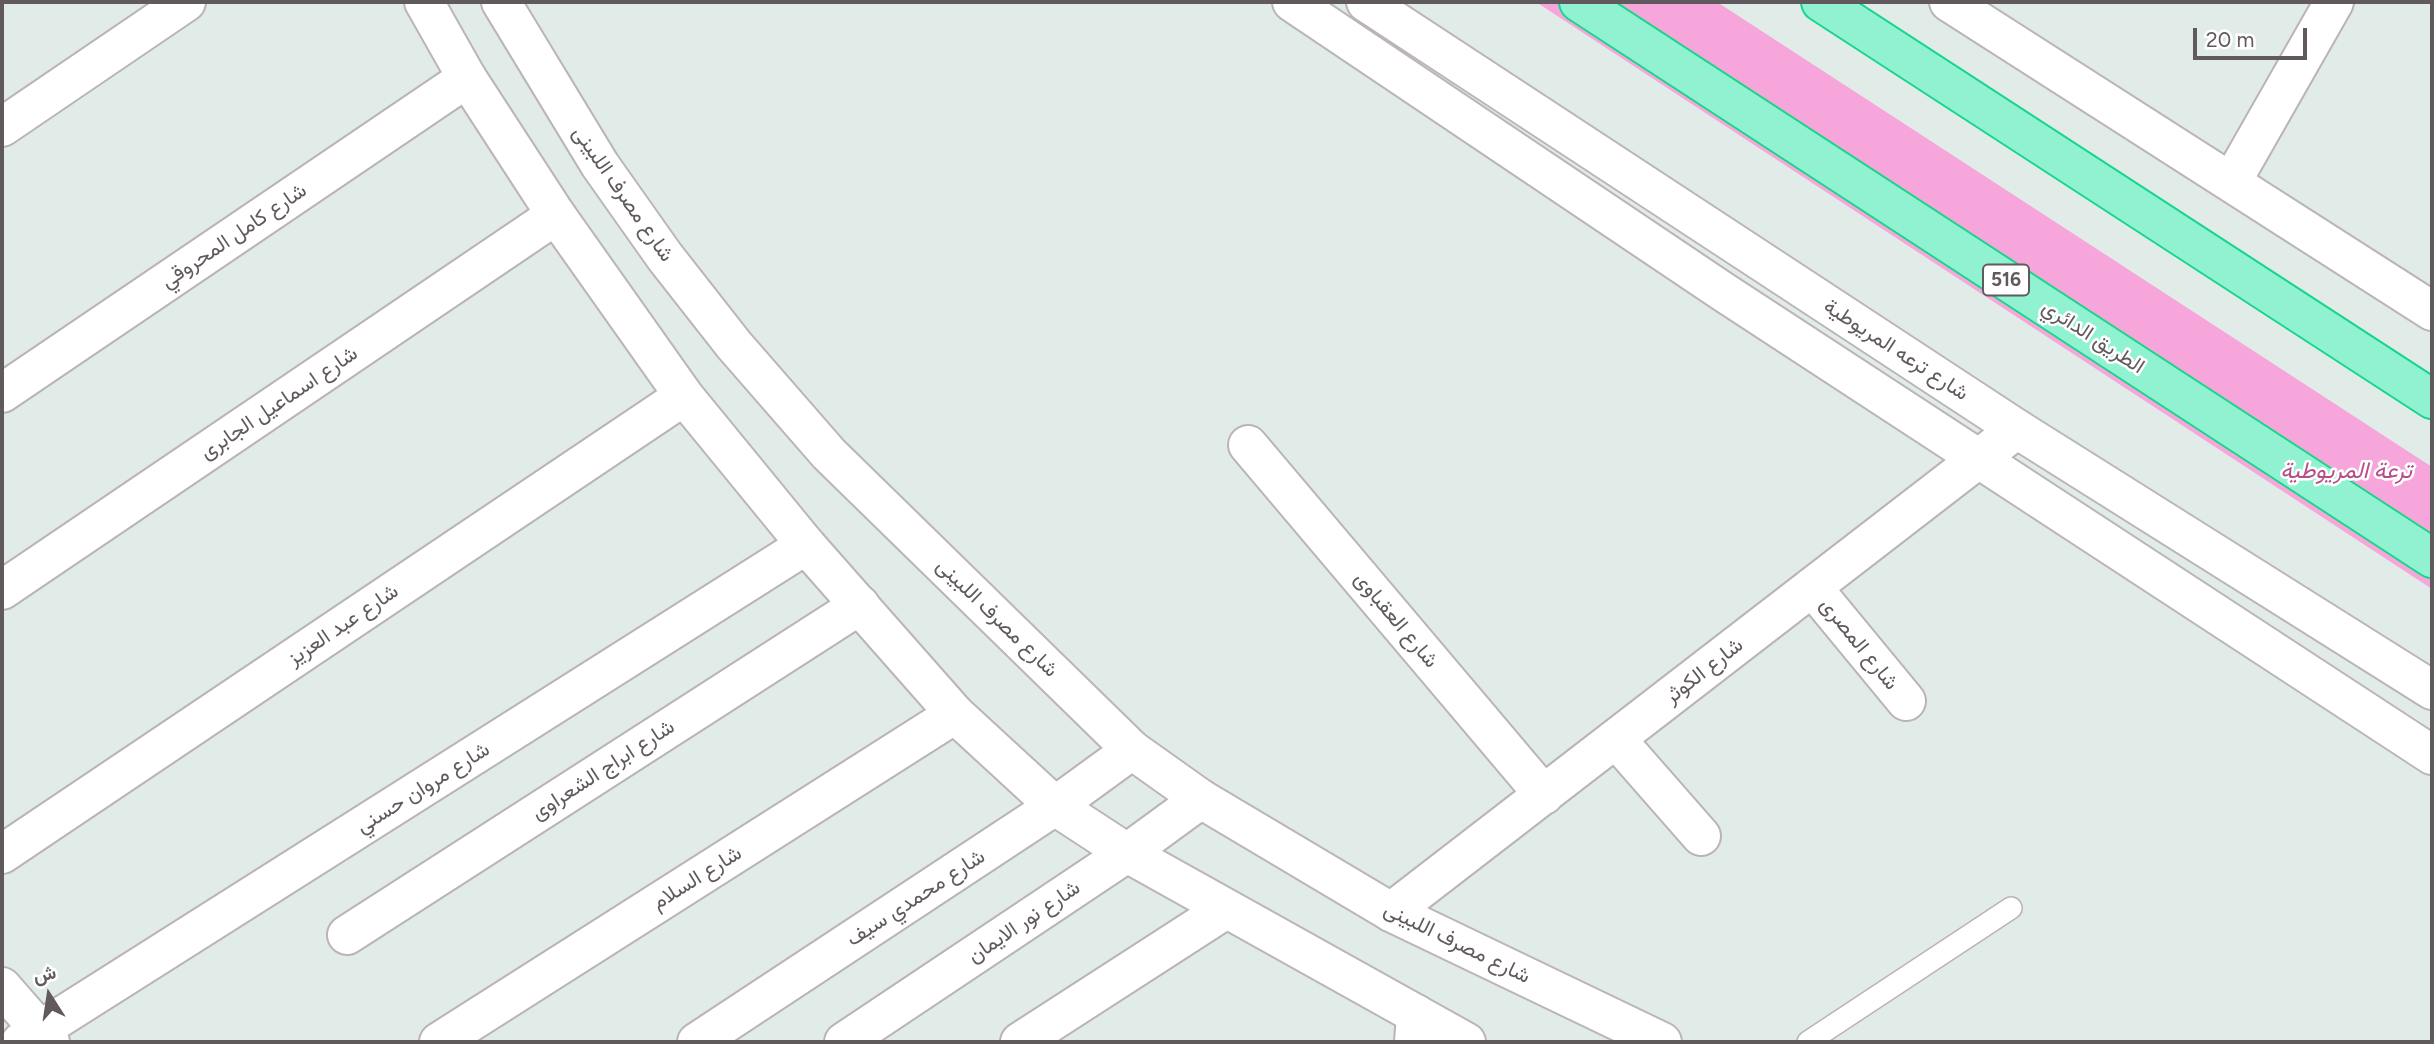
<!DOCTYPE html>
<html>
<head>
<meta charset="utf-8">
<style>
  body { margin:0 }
  #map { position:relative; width:2434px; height:1044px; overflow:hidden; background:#e1ebe8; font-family:Figtree,Vazirmatn,sans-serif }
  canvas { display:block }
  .frame { position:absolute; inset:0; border:4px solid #60595d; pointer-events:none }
  .north { position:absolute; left:14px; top:960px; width:70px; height:70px; -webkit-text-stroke:5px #fff; paint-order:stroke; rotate:348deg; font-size:19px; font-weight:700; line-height:28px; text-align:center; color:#60595d }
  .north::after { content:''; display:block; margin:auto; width:24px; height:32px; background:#60595d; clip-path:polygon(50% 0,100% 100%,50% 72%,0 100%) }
  .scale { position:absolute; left:2193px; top:28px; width:114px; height:32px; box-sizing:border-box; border:4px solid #60595d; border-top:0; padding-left:9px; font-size:21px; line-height:24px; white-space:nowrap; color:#60595d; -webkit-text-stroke:5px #fff; paint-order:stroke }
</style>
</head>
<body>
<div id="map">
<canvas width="2434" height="1044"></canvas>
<div class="frame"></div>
<div class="north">ش</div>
<div class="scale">20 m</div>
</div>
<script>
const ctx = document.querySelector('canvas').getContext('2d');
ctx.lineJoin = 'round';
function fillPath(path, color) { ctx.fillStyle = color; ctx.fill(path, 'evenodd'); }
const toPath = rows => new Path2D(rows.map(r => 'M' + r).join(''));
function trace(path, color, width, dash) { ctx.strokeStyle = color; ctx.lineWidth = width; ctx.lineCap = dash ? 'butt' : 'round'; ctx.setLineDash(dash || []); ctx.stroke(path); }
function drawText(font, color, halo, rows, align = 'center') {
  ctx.font = font + ' Figtree,Vazirmatn,sans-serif'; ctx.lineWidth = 5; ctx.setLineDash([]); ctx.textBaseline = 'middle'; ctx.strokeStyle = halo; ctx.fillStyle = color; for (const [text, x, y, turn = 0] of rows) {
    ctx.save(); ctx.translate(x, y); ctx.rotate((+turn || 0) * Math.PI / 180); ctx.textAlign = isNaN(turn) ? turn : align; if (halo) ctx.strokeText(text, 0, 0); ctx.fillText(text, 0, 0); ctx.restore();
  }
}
fillPath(toPath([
  [1536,2,1717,2,2432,467,2432,589]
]), '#f6a6da');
const lane = toPath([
  [1808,1042,2011,908]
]);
const street = toPath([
  [2,127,186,2],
  [2232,181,2334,2],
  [2,393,467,78],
  [1248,445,1544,795],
  [1812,587,1906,701],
  [2,590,556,215],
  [1616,739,1701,836],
  [2,854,684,396],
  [1391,912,2017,429],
  [347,935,860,605],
  [21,1042,806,545],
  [439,1042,955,714],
  [697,1042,1055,806,1132,750],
  [844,1042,1127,853,1201,799],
  [1020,1042,1226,909],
  [1414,1042,1416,1014]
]);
const secondary = toPath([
  [424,2,467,78,556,215,684,396,806,545,955,714,1055,806,1127,853,1466,1042],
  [501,2,600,165,665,257,734,345,829,454,1132,750,1201,799,1391,912,1662,1042],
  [1292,2,1722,291,2432,755],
  [1366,2,2017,429,2432,690],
  [1949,2,2432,311],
  [2,987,50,1042]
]);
const highway = toPath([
  [1579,2,2432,558],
  [1821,2,2432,399]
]);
trace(lane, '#bab3b7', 24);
trace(street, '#bab3b7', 42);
trace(secondary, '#bcb5b8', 42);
trace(highway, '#16d68a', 42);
trace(lane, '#fff', 21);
trace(street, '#fff', 38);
trace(secondary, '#fff', 38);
trace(highway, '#91f2d1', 38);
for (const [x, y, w] of [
  [2006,280,46]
]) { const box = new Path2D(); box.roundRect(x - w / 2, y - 15.5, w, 31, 5); ctx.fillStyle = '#fff'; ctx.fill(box); trace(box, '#60595d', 2); }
drawText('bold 19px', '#60595d', null, [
  ["516",2006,280]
]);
drawText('21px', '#60595d', '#fff', [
  ["شارع مصرف اللبينى",623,194,55],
  ["شارع كامل المحروقي",234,236,-34],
  ["الطريق الدائري",2093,337,33],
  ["شارع ترعه المريوطية",1896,350,33],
  ["شارع اسماعيل الجابرى",279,403,-34],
  ["شارع مصرف اللبينى",997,618,44],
  ["شارع العقباوى",1396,620,50],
  ["شارع عبد العزيز",343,625,-34],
  ["شارع المصرى",1859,644,51],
  ["شارع الكوثر",1704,671,-38],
  ["شارع ابراج الشعراوى",603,770,-33],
  ["شارع مروان حسني",423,788,-32],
  ["شارع السلام",697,878,-32],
  ["شارع محمدي سيف",916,898,-33],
  ["شارع نور الايمان",1024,922,-34],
  ["شارع مصرف اللبينى",1457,943,26]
]);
drawText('italic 23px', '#b64c88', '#fff', [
  ["ترعة المريوطية",2346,471]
]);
</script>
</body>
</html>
